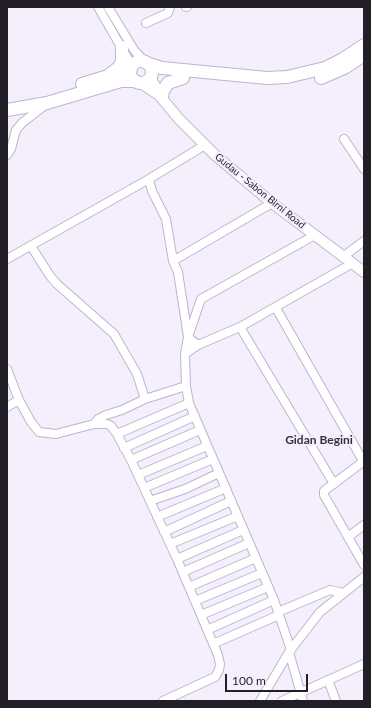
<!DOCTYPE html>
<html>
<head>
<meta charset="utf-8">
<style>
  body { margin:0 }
  #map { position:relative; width:371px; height:708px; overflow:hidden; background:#f4eefd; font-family:Lato,sans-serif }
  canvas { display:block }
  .frame { position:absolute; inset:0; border:8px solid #221f28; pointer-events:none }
  .scale { position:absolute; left:225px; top:674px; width:83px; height:18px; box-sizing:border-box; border:2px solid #221f28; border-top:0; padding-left:5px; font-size:12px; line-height:14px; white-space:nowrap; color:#221f28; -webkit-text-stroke:3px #f4eefd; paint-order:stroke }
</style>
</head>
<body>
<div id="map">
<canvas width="371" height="708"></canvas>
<div class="frame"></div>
<div class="scale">100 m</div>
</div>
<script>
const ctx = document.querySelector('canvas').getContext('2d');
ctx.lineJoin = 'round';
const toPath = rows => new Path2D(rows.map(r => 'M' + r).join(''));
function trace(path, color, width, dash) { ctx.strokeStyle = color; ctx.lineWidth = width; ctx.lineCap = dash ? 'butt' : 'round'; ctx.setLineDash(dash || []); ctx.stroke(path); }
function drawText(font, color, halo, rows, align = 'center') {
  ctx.font = font + ' Lato,sans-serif'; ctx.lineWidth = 4; ctx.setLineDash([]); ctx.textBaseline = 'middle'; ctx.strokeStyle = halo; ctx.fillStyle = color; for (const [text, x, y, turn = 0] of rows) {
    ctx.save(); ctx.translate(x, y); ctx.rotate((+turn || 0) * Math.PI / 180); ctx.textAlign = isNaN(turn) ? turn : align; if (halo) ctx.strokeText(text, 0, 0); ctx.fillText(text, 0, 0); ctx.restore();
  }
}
const minor = toPath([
  [98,7,132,66],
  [108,7,134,50,145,62],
  [186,7,187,7],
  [146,23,168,13,170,7],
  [344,139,364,169],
  [7,155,11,149,16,130,22,123,45,105],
  [149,179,152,191,166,219,173,261,178,272,188,337,198,345],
  [31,246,50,276,57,284,114,334,137,374,145,399],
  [344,256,364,241],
  [7,259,149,179,205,145],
  [173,261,272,203],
  [276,308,363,461],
  [240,327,334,484],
  [185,354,198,345,240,327,353,263],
  [7,369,19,400,31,422,39,432,56,434,94,424,107,424,111,426,117,434,131,460,177,559,218,655,220,664,219,670,215,677,163,701],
  [7,407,19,400],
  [94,424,98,419,106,415,122,410,145,399,186,386],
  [117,434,189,403],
  [124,448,195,416],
  [131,460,200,430],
  [364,461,324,491,324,495,364,565],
  [138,475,207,446],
  [144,488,213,459],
  [150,501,185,489,219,473],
  [157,517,226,488],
  [164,532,231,501],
  [348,537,364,525],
  [170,544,238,516],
  [177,559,243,530],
  [183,572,249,543],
  [189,587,256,558],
  [195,601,262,573],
  [278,612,330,590,343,593],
  [201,615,268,587],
  [207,630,274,600],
  [213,644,279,615],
  [291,650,274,600,189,403,186,386,185,354,188,337,201,299,315,235],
  [289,652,303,701],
  [328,680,336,701],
  [260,701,289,652,320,612,364,577],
  [282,701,364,664]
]);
const major = toPath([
  [150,78,159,92],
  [141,83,159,95,179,119,215,155,272,203,364,272]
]);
const highway = toPath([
  '130 72a11 11 0 1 1 22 0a11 11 0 1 1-22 0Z',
  [146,63,162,68,267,78,287,77,325,68,343,59,364,45],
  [110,74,118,68,122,62,122,47],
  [321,78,346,67,364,55],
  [82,84,131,69],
  [162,97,163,91,168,83,183,78],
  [7,110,47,103,121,81,136,81]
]);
trace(minor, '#beb4cc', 10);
trace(major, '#beb4cc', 12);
trace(highway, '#beb4cc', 14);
trace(minor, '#fff', 8);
trace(major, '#fff', 10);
trace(highway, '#fff', 12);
drawText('10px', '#221f28', '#f4eefd', [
  ["Gudau - Sabon Birni Road",260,191,39]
]);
drawText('bold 12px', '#372f42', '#f4eefd', [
  ["Gidan Begini",319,440]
]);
</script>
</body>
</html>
